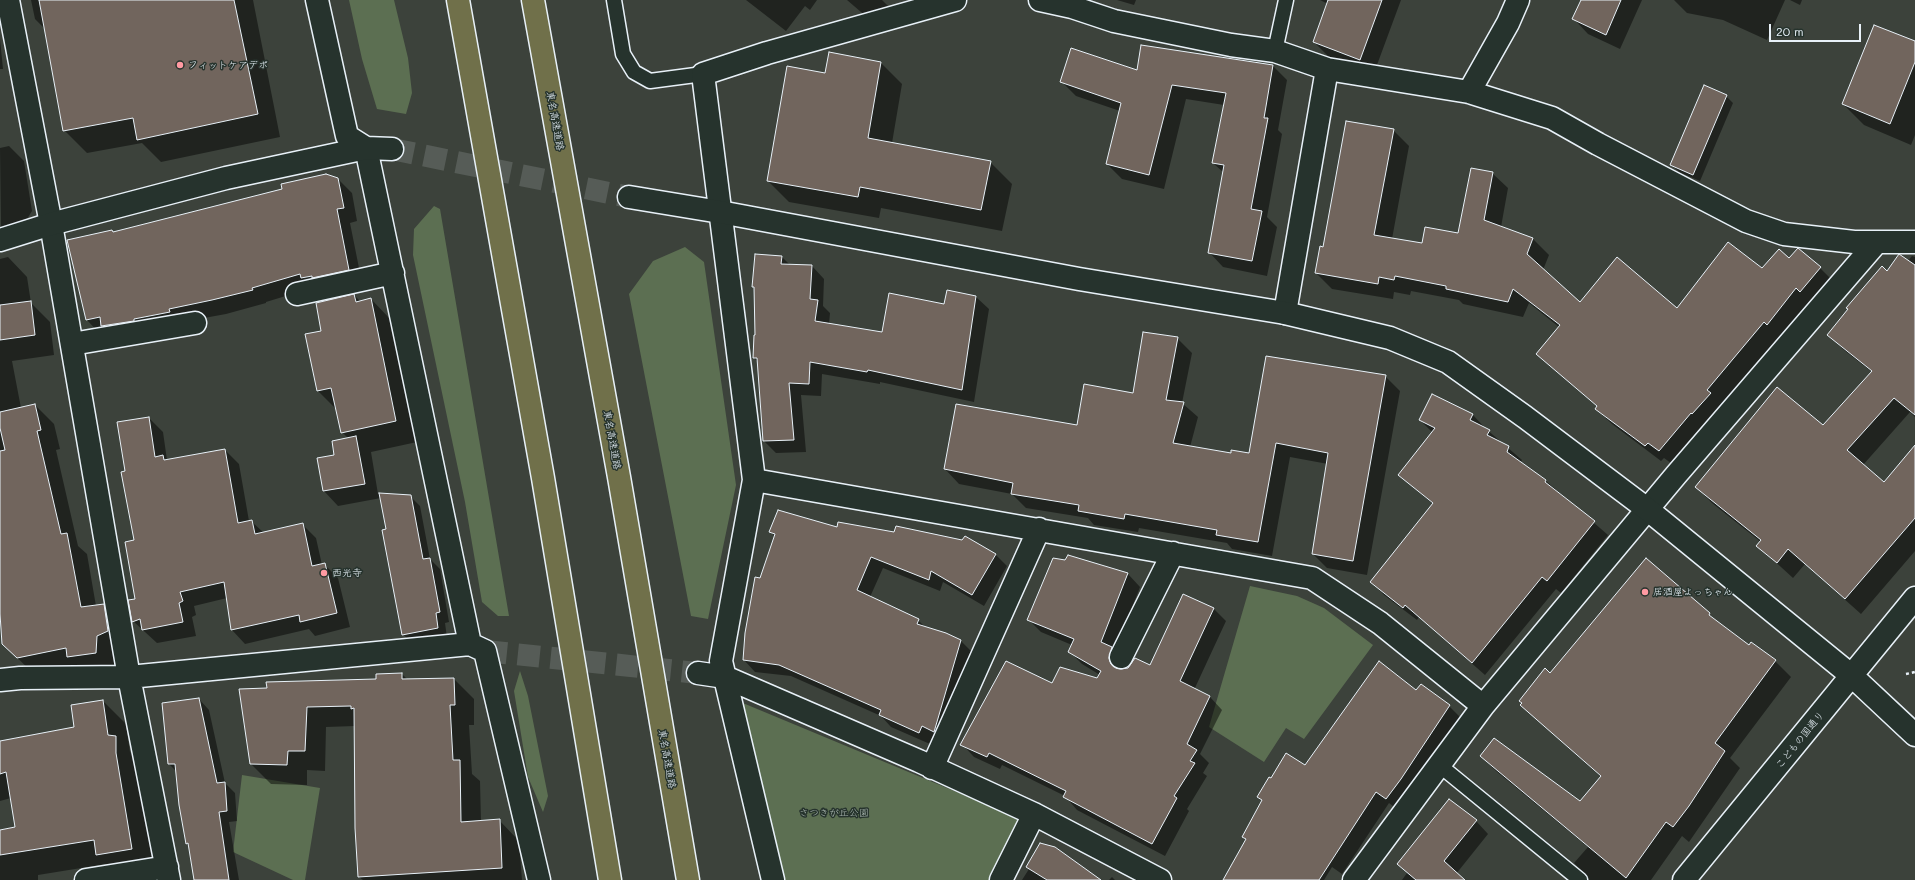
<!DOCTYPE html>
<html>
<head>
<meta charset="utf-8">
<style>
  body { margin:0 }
  #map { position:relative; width:1915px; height:880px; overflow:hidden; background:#3c423b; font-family:Mali,sans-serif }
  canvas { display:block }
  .scale { position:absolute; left:1769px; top:24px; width:92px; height:18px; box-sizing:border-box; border:2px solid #e8f1f8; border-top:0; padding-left:5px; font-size:12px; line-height:14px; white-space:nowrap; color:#e8f1f8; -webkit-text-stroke:3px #26332d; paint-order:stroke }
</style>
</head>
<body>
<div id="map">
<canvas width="1915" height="880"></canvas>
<div class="scale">20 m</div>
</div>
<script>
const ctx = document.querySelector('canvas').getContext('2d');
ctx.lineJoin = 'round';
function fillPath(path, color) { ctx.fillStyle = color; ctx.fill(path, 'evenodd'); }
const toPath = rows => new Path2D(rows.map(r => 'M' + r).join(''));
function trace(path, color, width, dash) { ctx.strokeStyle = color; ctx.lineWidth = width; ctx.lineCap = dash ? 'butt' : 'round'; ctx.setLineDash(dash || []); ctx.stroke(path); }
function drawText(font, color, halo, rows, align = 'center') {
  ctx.font = font + ' Mali,"Klee One",sans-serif'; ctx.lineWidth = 3; ctx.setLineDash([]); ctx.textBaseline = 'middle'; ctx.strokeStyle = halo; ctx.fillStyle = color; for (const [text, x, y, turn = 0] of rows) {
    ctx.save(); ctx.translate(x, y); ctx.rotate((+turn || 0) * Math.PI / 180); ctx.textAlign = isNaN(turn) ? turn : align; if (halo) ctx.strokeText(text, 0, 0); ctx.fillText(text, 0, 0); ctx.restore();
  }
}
fillPath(toPath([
  [349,0,394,0,408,58,412,93,406,114,377,109,362,59],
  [434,206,440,209,509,616,498,616,482,602,465,502,413,255,414,229],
  [685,247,704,262,736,485,708,619,691,616,629,294,653,261],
  [1250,586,1297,596,1324,608,1373,645,1304,739,1286,728,1264,762,1209,727],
  [520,671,528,696,548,796,543,812,528,777,514,691],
  [738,701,1024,820,993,880,781,880],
  [242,775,320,788,305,880,293,880,233,852]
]), '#5c6f52');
fillPath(toPath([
  [31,0,253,0,280,137,161,162,142,143,87,153,64,130,45,29,35,19],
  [746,0,817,0,810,10,805,6,786,31],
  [847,0,882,0,890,8,875,24],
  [1117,0,1136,0,1134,5],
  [1320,0,1401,0,1374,73,1328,56,1314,42,1328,4],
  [1582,0,1642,0,1620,49,1588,34,1574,19],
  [1674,0,1785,0,1767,40,1723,20,1687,13],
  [1790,0,1802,0,1800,5],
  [0,39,3,69,0,69],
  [1915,42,1915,135,1911,145,1864,125,1843,104],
  [830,54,881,63,902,84,892,143,990,162,1012,184,1002,231,881,208,879,218,789,202,768,181,826,74],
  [1273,66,1287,80,1278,130,1282,134,1267,217,1277,227,1267,276,1223,267,1209,252,1224,173,1213,163,1224,105,1186,99,1164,189,1122,179,1107,164,1120,111,1076,96,1061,81,1138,72],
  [1726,96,1733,103,1700,181,1679,172,1671,164],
  [1393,130,1409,146,1392,239,1422,244,1459,234,1492,173,1508,188,1501,227,1533,239,1549,255,1543,270,1580,303,1677,309,1762,270,1789,260,1820,268,1836,284,1784,340,1780,337,1675,466,1664,458,1661,461,1612,424,1596,409,1598,407,1537,354,1559,327,1529,303,1523,317,1463,304,1459,300,1411,291,1410,295,1394,292,1393,299,1332,289,1316,273,1324,248],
  [9,146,24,161,32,211,27,219,1,228,0,148],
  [338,179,352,193,357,221,350,223,362,283,312,288,266,302,266,303,226,314,182,322,100,334,87,320,114,233],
  [1912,256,1915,257,1915,417,1910,412,1863,465,1885,483,1915,447,1915,551,1861,614,1805,564,1793,578,1758,546,1761,542,1712,503,1696,487,1824,426,1872,372,1844,350,1829,335,1888,273,1908,261],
  [8,257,27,277,31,303,50,322,54,355,12,361,21,408,35,405,54,424,60,449,56,450,78,546,87,554,96,606,103,605,123,624,116,656,116,672,37,677,3,644,0,599,0,259],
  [782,257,790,265,812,266,824,279,823,306,830,313,829,324,882,333,945,305,947,292,976,297,989,309,974,402,880,382,880,384,822,374,821,396,801,395,806,452,776,453,764,441,758,362,754,358,755,336,756,336,755,289,753,287],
  [354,295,361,302,371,299,392,321,417,442,371,452,378,494,410,496,420,506,430,559,440,569,449,622,445,623,447,638,412,644,403,634,381,498,338,506,324,491,336,456,349,439,342,432,337,410,318,391,323,332],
  [1177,338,1192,353,1182,403,1198,417,1190,447,1231,454,1250,454,1385,376,1400,391,1367,575,1327,568,1313,554,1328,464,1290,457,1272,556,1232,549,1227,543,1139,528,1138,532,1094,525,1088,518,1026,508,1012,494,959,484,945,469,1078,426,1134,394],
  [1432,395,1473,415,1485,428,1522,460,1520,463,1546,481,1608,535,1561,593,1556,589,1485,675,1419,617,1417,620,1384,595,1372,582,1433,504,1399,475,1433,433,1420,420],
  [149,418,163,432,167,460,225,450,239,464,249,521,251,521,264,533,302,524,316,538,322,565,324,564,338,578,350,627,315,636,309,629,245,644,232,630,227,598,194,606,196,615,192,617,196,636,157,643,133,621,136,600,135,541,126,472],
  [838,528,995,554,1007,566,984,606,943,582,940,591,883,568,870,597,918,620,925,627,961,641,972,652,945,743,934,737,930,744,891,727,881,716,791,676,755,672,744,660,760,580,775,536,771,532],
  [1646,559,1721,626,1749,647,1775,661,1791,677,1730,758,1740,768,1689,842,1682,836,1651,880,1588,880,1589,878,1574,863,1588,847,1496,771,1481,756,1580,803,1601,777,1521,705,1551,674],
  [1128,574,1140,587,1115,651,1124,661,1121,671,1151,666,1213,608,1226,621,1194,690,1210,697,1222,710,1200,754,1209,763,1203,773,1207,776,1187,809,1189,811,1165,856,1077,810,1065,796,1002,765,1000,769,974,757,962,744,1052,685,1098,679,1100,675,1082,664,1069,651,1072,645,1041,632,1029,620],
  [402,674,408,680,454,679,474,699,474,725,469,725,472,774,480,781,481,822,499,820,519,841,522,880,363,880,359,877,355,726,326,727,325,771,307,770,307,785,271,784,251,764,240,690,377,680],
  [1417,692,1449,706,1461,718,1398,810,1389,803,1342,874,1332,867,1324,880,1224,880,1246,840,1243,837,1262,801,1259,797,1272,779,1306,766],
  [199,699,209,710,225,783,235,793,237,821,229,822,239,880,195,880,190,846,187,843,177,772,169,764],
  [103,701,126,724,130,752,138,760,138,776,154,872,120,877,106,864,38,875,38,880,0,880,0,831,16,828,11,798,0,801,0,742,75,728],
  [1476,821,1488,834,1456,874,1463,880,1402,880,1407,873,1398,864],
  [1029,869,1100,880,1022,880],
  [1112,877,1115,880,1109,880]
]), '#0007');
const building = toPath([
  [39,0,234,0,258,114,137,140,133,118,63,131,39,0],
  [1328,0,1382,0,1360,60,1313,42,1328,0],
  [1581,0,1621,0,1606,35,1572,19,1581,0],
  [1874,25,1915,41,1915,62,1890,124,1842,104,1874,25],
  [1141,45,1273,65,1264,118,1268,118,1251,209,1262,211,1252,261,1208,253,1224,165,1212,163,1226,93,1172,85,1149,175,1106,164,1121,103,1060,82,1071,48,1137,70,1141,45],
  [829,52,881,62,868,138,991,161,981,210,860,187,858,197,767,181,787,66,825,73,829,52],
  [1704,85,1727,95,1693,175,1670,165,1704,85],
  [1346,121,1394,129,1374,235,1422,243,1425,227,1458,233,1471,168,1493,172,1484,220,1533,238,1527,254,1580,302,1617,257,1677,308,1728,242,1762,268,1779,249,1789,258,1798,248,1821,267,1800,292,1796,288,1767,325,1764,322,1707,390,1711,393,1692,414,1691,413,1659,451,1648,443,1645,446,1595,409,1597,406,1536,354,1560,325,1513,289,1508,302,1446,289,1446,286,1395,276,1394,280,1379,277,1378,284,1315,273,1320,246,1323,247,1346,121],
  [326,174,338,178,344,208,337,209,349,270,312,278,312,276,301,278,300,274,252,288,253,290,212,300,169,309,170,312,134,319,134,321,101,326,100,317,86,320,67,240,112,230,113,232,282,189,281,184,326,174],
  [755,254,782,256,781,264,812,265,810,299,818,300,815,321,882,332,889,293,944,304,947,290,976,296,962,390,868,370,867,372,810,362,809,384,789,383,794,440,763,441,757,358,753,358,754,335,755,335,754,287,752,287,755,254],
  [1899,254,1915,265,1915,415,1894,398,1847,450,1884,482,1915,445,1915,518,1845,599,1788,549,1777,563,1756,546,1761,540,1695,487,1777,387,1823,425,1872,371,1827,335,1848,309,1846,308,1882,266,1887,271,1899,254],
  [354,294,356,302,371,298,396,421,341,433,331,388,317,391,305,334,321,331,316,303,354,294],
  [31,301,35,335,0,340,0,305,31,301],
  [1143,332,1178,337,1166,400,1184,402,1173,443,1231,453,1231,450,1249,453,1266,356,1386,375,1353,561,1312,554,1328,453,1276,443,1258,542,1216,535,1217,530,1125,514,1124,519,1078,511,1079,505,1011,494,1013,483,944,469,956,404,1077,425,1084,384,1133,393,1143,332],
  [1432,394,1473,414,1470,420,1490,430,1487,435,1509,446,1507,452,1546,480,1545,482,1595,521,1547,581,1542,577,1472,663,1405,605,1403,608,1370,582,1433,503,1398,475,1435,428,1419,420,1432,394],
  [35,404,41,430,37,431,61,534,67,533,81,607,104,604,108,631,97,636,96,653,67,657,66,648,17,658,2,644,0,614,0,451,5,450,0,428,0,412,35,404],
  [149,417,155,457,163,455,164,460,225,449,238,523,252,520,255,534,303,523,312,566,325,563,337,613,300,622,299,615,231,630,224,582,180,592,183,601,179,603,183,622,142,630,140,619,132,622,128,600,135,599,125,542,134,540,121,472,125,471,117,422,149,417],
  [356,436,365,484,323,491,317,458,334,455,332,441,356,436],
  [379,493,411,495,423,559,430,558,440,612,436,613,438,628,402,635,382,530,386,529,379,493],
  [778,510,837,527,838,522,894,532,896,526,962,540,965,536,996,554,972,595,931,571,929,580,871,557,857,590,919,619,917,624,946,633,961,640,934,732,922,726,919,733,879,715,881,710,779,665,743,660,745,633,755,577,760,578,775,534,769,532,778,510],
  [1068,555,1128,573,1101,642,1112,647,1109,658,1111,664,1116,668,1121,669,1128,668,1135,658,1150,665,1183,594,1214,608,1180,681,1210,696,1187,744,1197,750,1190,761,1195,763,1174,796,1177,798,1152,844,1063,797,1066,791,989,753,987,757,960,745,1006,661,1052,683,1060,667,1097,678,1101,671,1068,652,1074,639,1027,620,1053,558,1065,560,1068,555],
  [1646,558,1710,613,1709,615,1749,645,1751,642,1776,660,1715,743,1725,751,1689,806,1673,827,1666,822,1626,878,1480,756,1494,738,1580,801,1601,776,1520,705,1522,703,1519,701,1545,668,1550,673,1646,558],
  [1379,661,1416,690,1421,684,1450,705,1401,779,1386,799,1376,792,1319,880,1223,880,1246,839,1242,837,1262,800,1257,797,1269,777,1271,778,1286,753,1305,765,1379,661],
  [402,673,402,679,454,678,455,705,450,705,453,760,460,760,461,822,500,819,502,868,358,877,355,828,354,708,351,709,351,706,307,707,305,751,288,751,287,765,250,764,239,689,267,688,266,682,376,679,376,674,402,673],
  [199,698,217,783,225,782,227,811,219,812,229,880,194,880,188,843,186,844,179,805,175,764,168,764,162,703,199,698],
  [103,700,108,735,116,736,116,753,132,849,96,855,94,840,0,855,0,830,15,827,6,772,0,774,0,741,74,727,71,705,103,700],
  [1449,799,1477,820,1444,861,1465,880,1416,880,1397,864,1449,799],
  [1040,843,1055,847,1101,880,1047,880,1026,867,1040,843]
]);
fillPath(building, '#71655d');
trace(building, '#e8f1f8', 1);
trace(toPath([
  [485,651,698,673]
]), '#565c57', 22, [22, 11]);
trace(toPath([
  [392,149,629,197]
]), '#565c57', 22, [22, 11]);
const lane = toPath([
  [614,0,623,54,634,72,650,81,703,74],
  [1275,51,1286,0],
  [1438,764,1580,880]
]);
const street = toPath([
  [8,0,51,224,129,677,169,880],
  [1040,0,1072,7,1114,21,1231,45,1275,51,1327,69,1469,92,1552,118,1598,144,1746,221,1784,234,1854,242,1915,242],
  [1469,92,1508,23,1518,0],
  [366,148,470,644,485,651,539,880],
  [297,294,393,273],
  [1285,313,1327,69],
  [72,344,195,323],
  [754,480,1312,578,1380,623,1483,706],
  [1121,657,1173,553],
  [698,673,725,677,919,761,1034,814,1160,880],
  [0,680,20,678,129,677,470,644],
  [932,768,1039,529],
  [86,880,167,867],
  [773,880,721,661,754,480,703,74,767,53,955,0],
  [1001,880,1034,814],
  [1354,880,1483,706,1676,475,1876,243]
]);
const secondary = toPath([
  [317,0,347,136,366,148],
  [629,197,720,212,1079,279,1285,313,1390,338,1448,362,1525,417,1647,509,1852,676,1915,735],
  [0,240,51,224,226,178,366,148,392,149],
  [1684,880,1915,598]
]);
const highway = toPath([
  [458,0,543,478,610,880],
  [533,0,619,477,688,880]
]);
trace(lane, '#e8f1f8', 17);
trace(street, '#e8f1f8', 25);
trace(secondary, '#e8f1f8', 25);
trace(highway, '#e8f1f8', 25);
trace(toPath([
  [1906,674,1915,672]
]), '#e8f1f8', 2.5, [3, 3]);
trace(lane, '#26332d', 14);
trace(street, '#26332d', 22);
trace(secondary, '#26332d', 22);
trace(highway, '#70704a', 22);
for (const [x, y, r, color] of [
  [180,65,4,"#ff9aa2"],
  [324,573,4,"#ff9aa2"],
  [1645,592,4,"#ff9aa2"]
]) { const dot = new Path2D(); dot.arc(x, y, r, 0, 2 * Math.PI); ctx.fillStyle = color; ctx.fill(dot); trace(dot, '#26332d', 1.5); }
drawText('10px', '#e8f1f8', '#26332d', [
  ["フィットケアデポ",188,65],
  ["西光寺",332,573],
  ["居酒屋よっちゃん",1653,592]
], 'left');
drawText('10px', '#e8f1f8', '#26332d', [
  ["東名高速道路",555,121,80],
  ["東名高速道路",612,440,80],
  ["こどもの国通り",1800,740,-51],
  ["東名高速道路",667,759,80]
]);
drawText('10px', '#b0bdb6', '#26332d', [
  ["さつきが丘公園",834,813]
]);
</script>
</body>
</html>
